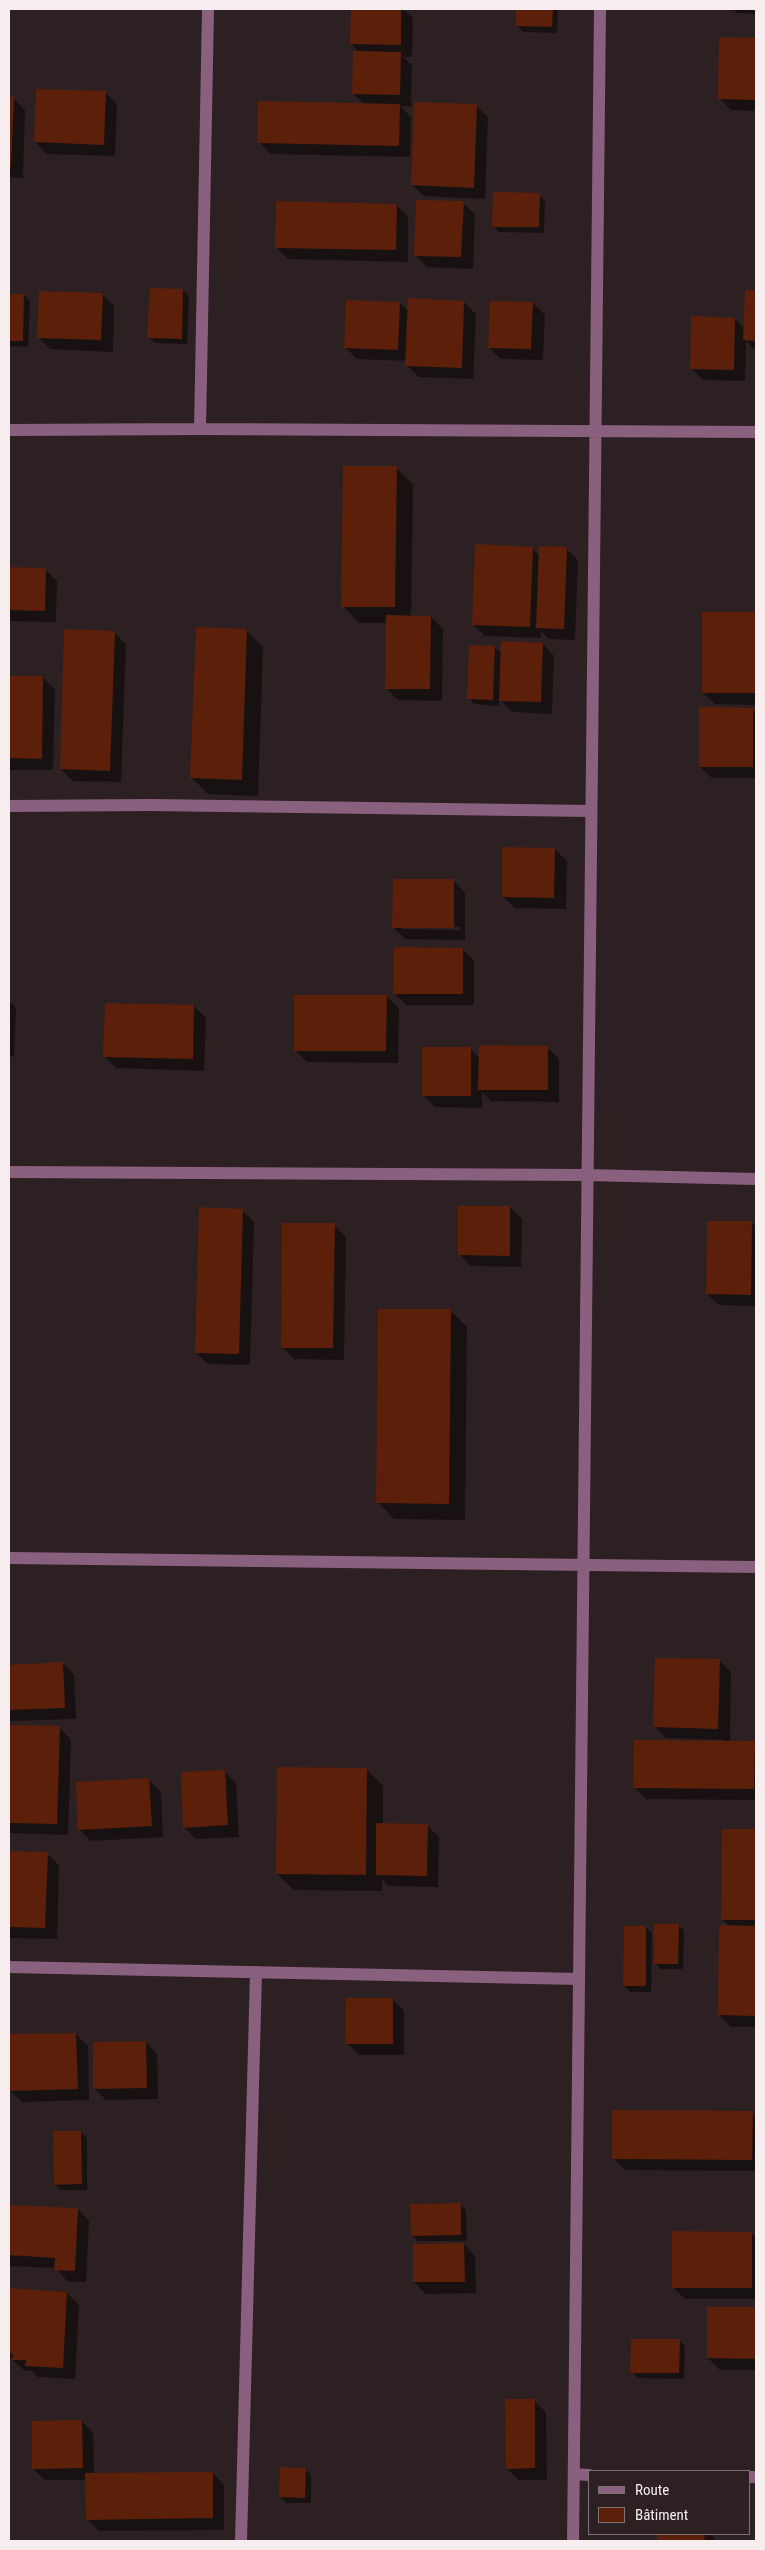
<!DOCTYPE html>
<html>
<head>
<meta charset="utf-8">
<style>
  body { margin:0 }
  #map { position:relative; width:765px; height:2550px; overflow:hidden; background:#2d2022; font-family:"Roboto Condensed",sans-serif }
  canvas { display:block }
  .frame { position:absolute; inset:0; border:10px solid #f7edee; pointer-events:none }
  .legend { position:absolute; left:588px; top:2470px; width:162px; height:65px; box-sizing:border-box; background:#2d2022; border:1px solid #7e7274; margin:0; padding:6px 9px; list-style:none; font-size:15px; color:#f7edee }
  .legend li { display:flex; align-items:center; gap:10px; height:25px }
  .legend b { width:25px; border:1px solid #7e7274 }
</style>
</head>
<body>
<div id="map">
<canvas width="765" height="2550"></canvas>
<div class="frame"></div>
<ul class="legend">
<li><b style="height:6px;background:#8a607f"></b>Route</li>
<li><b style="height:14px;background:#5b1f0a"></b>Bâtiment</li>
</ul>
</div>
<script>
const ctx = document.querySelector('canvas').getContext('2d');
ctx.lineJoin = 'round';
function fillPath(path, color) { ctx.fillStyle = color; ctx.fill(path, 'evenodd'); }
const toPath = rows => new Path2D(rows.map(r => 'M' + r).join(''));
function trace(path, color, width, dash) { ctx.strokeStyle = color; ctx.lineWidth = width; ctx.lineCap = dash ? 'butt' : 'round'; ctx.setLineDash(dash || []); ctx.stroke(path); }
fillPath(toPath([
  [353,9,403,9,413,18,412,57,403,57,412,65,411,106,400,106,411,117,410,157,271,154,259,142,364,104,353,94,360,53,351,44],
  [517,9,558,9,557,33,523,32,517,26],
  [732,9,756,9,756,14,737,13],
  [721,39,756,39,756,111,731,110,719,98],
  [106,93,117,104,115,156,47,154,35,142],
  [9,98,13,98,25,110,23,178,9,177],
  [476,106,488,117,485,199,424,196,412,184],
  [539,195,545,201,544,233,499,232,493,226],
  [463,203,475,214,473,269,427,267,415,255],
  [397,205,408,217,408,262,288,259,276,247],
  [183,290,189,296,187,344,155,343,149,337],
  [746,292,756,292,756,351,746,341,745,381,703,380,692,369,735,319,745,329],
  [102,294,114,306,113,352,50,349,39,338],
  [9,295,24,295,30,301,28,347,9,346],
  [464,302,476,314,473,379,419,377,407,365,407,361,357,359,345,347,400,303,409,312],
  [533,303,545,315,543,360,501,359,489,348],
  [396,468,413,484,411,617,431,617,443,629,442,701,398,700,386,688,387,623,359,623,343,606],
  [532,548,540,556,566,548,578,560,575,640,549,639,541,631,541,638,485,636,473,624],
  [9,569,45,569,57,581,56,622,9,621],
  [703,613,756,614,756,705,715,704,703,693],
  [247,631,263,647,258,796,208,794,192,778],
  [114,632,126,644,121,782,73,781,61,769],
  [543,644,554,656,552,714,512,712,499,699,499,706,474,704,469,698,495,647,502,654],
  [9,677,43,678,55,689,53,770,9,770],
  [752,709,756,713,756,778,712,778,700,767],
  [555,849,567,861,566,909,515,908,503,897],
  [454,881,465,893,465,940,405,939,393,927],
  [403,926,460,927,460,930,403,929],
  [463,949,474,961,474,1005,406,1005,394,993],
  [387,997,399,1008,398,1063,307,1062,295,1050],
  [9,1001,16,1008,14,1057,9,1056],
  [194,1006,206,1018,204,1071,116,1068,104,1056],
  [547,1047,559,1059,559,1102,491,1101,482,1092,482,1108,435,1107,423,1095,470,1049,480,1058],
  [510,1207,522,1219,521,1267,471,1266,459,1254],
  [242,1210,254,1222,250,1365,208,1364,196,1353],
  [752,1222,756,1227,756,1306,719,1305,707,1294],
  [334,1225,346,1237,344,1360,294,1359,282,1347],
  [451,1311,467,1327,465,1520,394,1519,378,1502],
  [9,1380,10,1381,9,1416],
  [719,1660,731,1672,730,1742,754,1742,756,1744,756,1800,646,1799,634,1787,724,1742,724,1740,666,1738,654,1726],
  [63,1663,74,1675,76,1719,10,1721,9,1666],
  [9,1726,60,1728,71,1740,68,1835,9,1833],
  [366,1769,383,1786,383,1824,427,1825,439,1837,438,1887,389,1886,382,1880,382,1891,294,1890,277,1874],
  [225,1772,236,1783,239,1837,196,1839,184,1827],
  [149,1780,161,1792,163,1837,91,1841,79,1829],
  [723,1830,756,1831,756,2027,731,2027,719,2015,730,1927,723,1920],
  [9,1852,47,1853,59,1865,57,1939,9,1938],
  [678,1925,684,1931,683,1969,661,1969,655,1963],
  [646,1927,652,1933,651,1992,630,1992,625,1986],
  [393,2000,404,2011,404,2055,359,2055,347,2043],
  [76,2034,88,2046,89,2100,22,2102,10,2091,9,2035],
  [146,2042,157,2054,158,2099,106,2100,95,2089],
  [752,2113,756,2117,756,2171,625,2170,613,2158],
  [81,2132,87,2138,87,2190,61,2190,55,2184],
  [460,2204,466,2210,467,2241,418,2241,412,2235],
  [9,2206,78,2209,89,2221,86,2282,67,2281,56,2268,9,2266],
  [752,2233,756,2238,756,2299,685,2299,673,2287],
  [464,2244,475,2256,476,2293,426,2294,414,2282],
  [9,2289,67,2293,79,2305,75,2379,38,2377,32,2371,25,2371,9,2357],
  [709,2308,756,2308,756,2370,720,2370,708,2358],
  [679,2340,685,2346,684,2379,638,2378,632,2372],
  [534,2401,546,2412,547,2480,519,2480,507,2469],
  [82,2421,93,2433,94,2474,213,2473,224,2485,224,2530,99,2531,87,2519,86,2480,45,2480,33,2469],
  [305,2469,311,2475,311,2503,286,2503,280,2497],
  [658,2534,711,2534,716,2541,658,2541]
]), '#0007');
fillPath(toPath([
  [351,9,401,9,401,45,350,44],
  [516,9,553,9,552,27,516,26],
  [719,37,756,38,756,100,718,99],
  [353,51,401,52,400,95,352,94],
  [36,89,106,91,104,145,34,142],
  [9,96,14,97,11,167,9,166],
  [258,101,400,104,399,146,257,143],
  [414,102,477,104,474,188,411,185],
  [493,192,540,193,539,227,492,227],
  [416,200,464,201,461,257,414,256],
  [276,201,397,204,396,250,275,248],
  [150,288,183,289,182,339,147,338],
  [745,290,756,290,756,341,743,340],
  [39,291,103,293,101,340,37,338],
  [9,294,24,294,23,341,9,341],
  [408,298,464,301,462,368,405,366],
  [346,300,400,302,398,350,344,348],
  [490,301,533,302,531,349,488,348],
  [691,316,735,318,734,370,690,369],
  [343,466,397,466,395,607,341,607],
  [475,544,533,547,530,627,472,625],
  [539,546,567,547,564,629,536,628],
  [9,567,46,568,45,611,9,610],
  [702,612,756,612,756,693,702,693],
  [386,615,431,616,430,689,385,689],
  [196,627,247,629,242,780,190,778],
  [64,629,115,631,110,771,60,769],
  [501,641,543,643,541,702,499,701],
  [469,645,495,646,493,700,467,699],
  [9,676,43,676,42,759,9,758],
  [699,707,753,708,753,767,699,767],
  [502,847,555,848,554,898,502,897],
  [393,879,454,879,454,928,392,928],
  [394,947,463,948,463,994,393,994],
  [294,995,387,995,386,1051,294,1051],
  [105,1003,194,1005,193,1059,103,1057],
  [479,1045,548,1046,548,1090,478,1090],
  [422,1047,471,1047,471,1096,422,1096],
  [458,1206,510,1206,510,1256,458,1255],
  [199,1207,243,1209,239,1354,195,1353],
  [707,1221,752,1221,751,1295,706,1294],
  [282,1223,335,1223,333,1348,281,1348],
  [378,1309,451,1309,449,1504,376,1503],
  [655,1658,720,1659,718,1729,653,1727],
  [63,1662,65,1708,9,1710,9,1665],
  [9,1725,60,1726,57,1824,9,1823],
  [634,1740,755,1741,754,1789,633,1788],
  [277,1767,367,1768,366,1875,276,1874],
  [225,1770,228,1825,183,1828,181,1772],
  [149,1778,152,1826,78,1830,76,1782],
  [376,1823,428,1824,427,1876,376,1875],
  [722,1829,756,1829,756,1920,721,1920],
  [9,1851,48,1852,45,1928,9,1927],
  [654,1924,679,1924,678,1964,654,1964],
  [719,1925,756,1926,756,2016,718,2015],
  [624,1926,646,1926,646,1986,623,1986],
  [346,1998,393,1998,393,2044,345,2044],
  [76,2033,78,2089,9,2091,9,2034],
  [146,2041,147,2088,93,2089,93,2042],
  [612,2110,753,2111,752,2160,612,2159],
  [53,2131,81,2131,82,2184,54,2185],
  [461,2203,461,2235,411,2236,410,2204],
  [9,2205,78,2208,75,2271,54,2270,55,2258,9,2255],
  [672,2231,752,2232,752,2288,672,2288],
  [464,2243,465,2282,413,2282,413,2244],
  [9,2288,67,2292,63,2368,25,2366,26,2360,12,2360,13,2354,9,2353],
  [707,2307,756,2307,756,2359,707,2358],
  [631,2339,680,2339,679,2373,630,2373],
  [505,2399,535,2399,535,2468,506,2469],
  [82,2420,83,2468,32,2469,32,2421],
  [280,2467,306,2468,305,2498,279,2497],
  [213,2472,213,2518,86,2520,85,2473],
  [657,2534,705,2534,704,2541,657,2541]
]), '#5b1f0a');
trace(toPath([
  [200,429,208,9],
  [9,430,200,429,756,432],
  [9,806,150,805,591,811],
  [9,1172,587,1175,756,1179],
  [9,1558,756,1567],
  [9,1967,579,1979],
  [574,2474,589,2475],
  [749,2477,756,2477],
  [241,2541,256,1972],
  [573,2541,600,9]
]), '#8a607f', 12);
</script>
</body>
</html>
